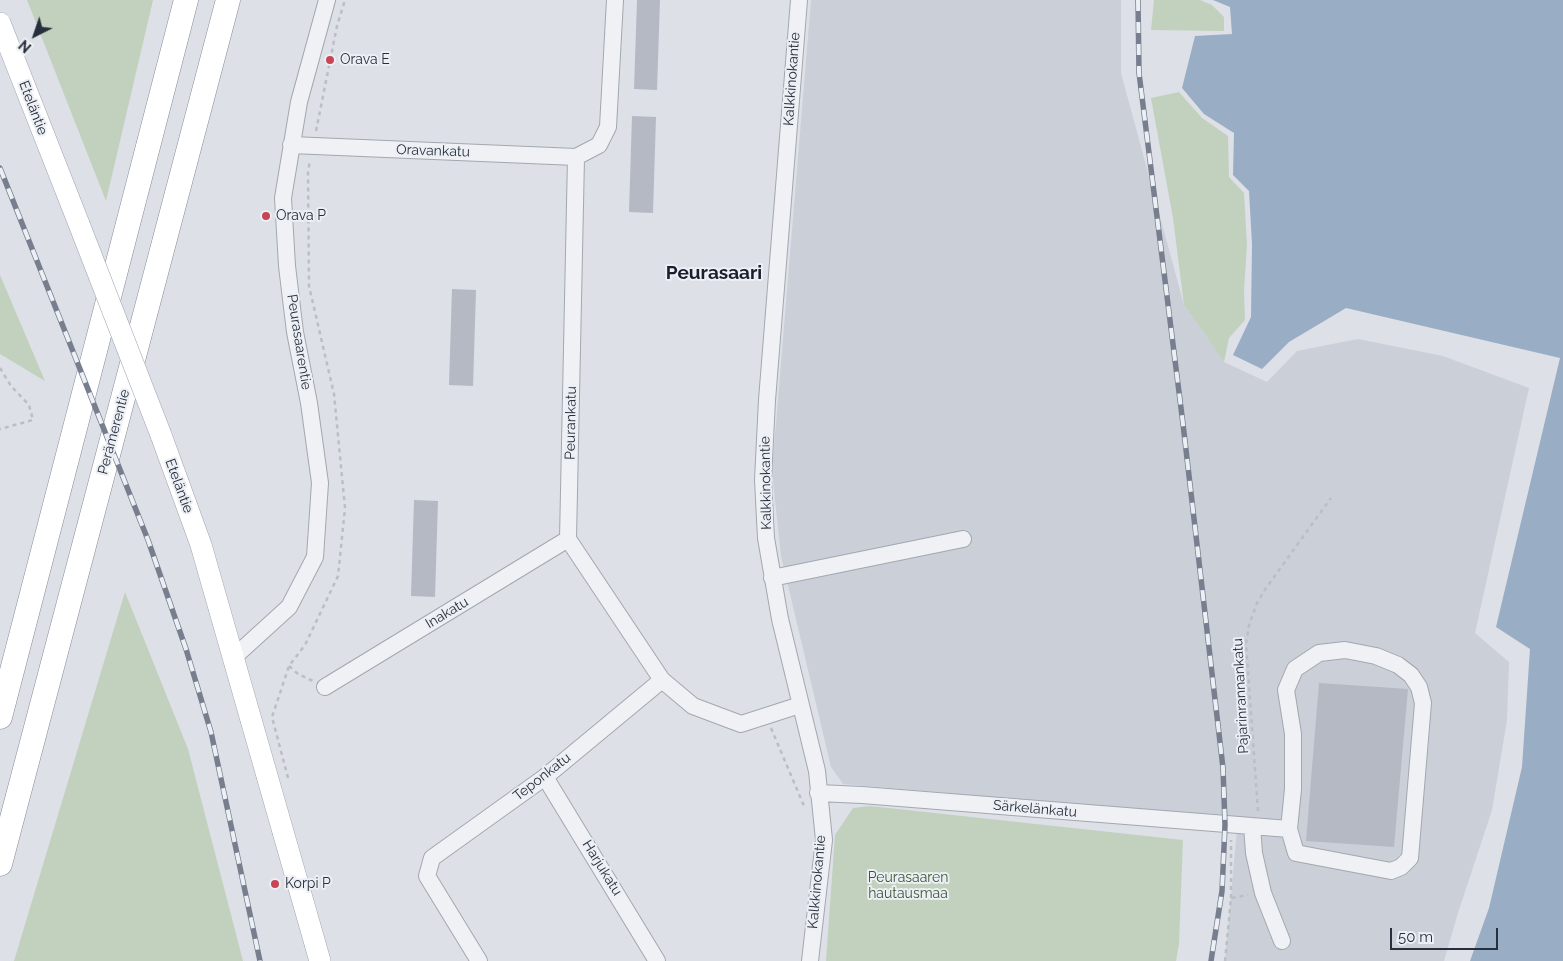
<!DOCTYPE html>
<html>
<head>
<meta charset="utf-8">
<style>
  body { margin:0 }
  #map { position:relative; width:1563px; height:961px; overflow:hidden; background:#dde0e6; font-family:Raleway,sans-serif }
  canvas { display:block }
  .north { position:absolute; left:10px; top:10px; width:50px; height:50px; -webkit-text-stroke:4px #eceff4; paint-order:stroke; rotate:221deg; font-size:14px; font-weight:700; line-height:20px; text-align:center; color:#272e3c }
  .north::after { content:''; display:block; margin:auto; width:18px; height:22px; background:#272e3c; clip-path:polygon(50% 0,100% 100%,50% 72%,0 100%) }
  .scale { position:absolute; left:1390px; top:928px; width:108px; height:22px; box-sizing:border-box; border:2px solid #272e3c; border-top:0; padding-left:6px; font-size:15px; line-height:18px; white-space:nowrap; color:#272e3c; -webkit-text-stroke:4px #eceff4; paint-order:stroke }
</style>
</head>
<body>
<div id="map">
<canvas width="1563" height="961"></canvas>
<div class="north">N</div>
<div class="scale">50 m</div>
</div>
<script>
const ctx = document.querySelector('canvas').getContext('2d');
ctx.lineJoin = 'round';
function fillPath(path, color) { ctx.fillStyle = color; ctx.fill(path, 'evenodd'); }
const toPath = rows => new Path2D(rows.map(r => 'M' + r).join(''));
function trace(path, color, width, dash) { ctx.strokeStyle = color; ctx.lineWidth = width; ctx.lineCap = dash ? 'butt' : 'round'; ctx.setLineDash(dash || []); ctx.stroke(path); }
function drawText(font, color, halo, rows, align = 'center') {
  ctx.font = font + ' Raleway,sans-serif'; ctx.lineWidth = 4; ctx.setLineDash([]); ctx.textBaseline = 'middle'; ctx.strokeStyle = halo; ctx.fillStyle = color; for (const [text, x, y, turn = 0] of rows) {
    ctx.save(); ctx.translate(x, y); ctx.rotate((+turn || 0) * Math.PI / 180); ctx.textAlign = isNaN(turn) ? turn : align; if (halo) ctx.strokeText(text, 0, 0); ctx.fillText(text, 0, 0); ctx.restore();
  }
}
fillPath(toPath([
  [811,0,1121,0,1121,73,1184,305,1224,362,1267,382,1297,351,1358,339,1443,356,1529,388,1475,633,1509,662,1507,720,1492,810,1458,913,1444,961,1225,961,1238,818,843,784,831,767,781,556,772,472]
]), '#cbcfd8');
fillPath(toPath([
  [27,0,153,0,106,201],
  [1154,0,1200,0,1212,5,1224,17,1224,31,1151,30],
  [1179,92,1202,118,1228,136,1229,177,1244,193,1247,245,1244,290,1245,320,1229,338,1224,362,1184,305,1173,218,1151,98],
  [0,275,45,381,0,354],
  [125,592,188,749,243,961,14,961],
  [870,806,1183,840,1179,944,1176,961,826,961,835,835,853,808]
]), '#c2d0be');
fillPath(toPath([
  [1213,0,1563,0,1563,961,1470,961,1489,908,1522,767,1530,649,1496,627,1560,358,1346,308,1289,342,1262,369,1233,355,1251,317,1252,244,1249,191,1233,175,1234,133,1204,114,1182,88,1195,36,1232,34,1230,7]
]), '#99adc5');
fillPath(toPath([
  [637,0,660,0,657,90,634,89],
  [632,116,656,117,653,213,629,212],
  [452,289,476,290,473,386,449,385],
  [414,500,438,501,435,597,411,596],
  [1319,683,1408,689,1394,847,1306,841]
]), '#b4b9c3');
const minor = toPath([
  [615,0,608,127,599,145,576,157,568,539,662,680,693,706,741,724,800,705],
  [799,0,767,400,763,480,766,538,780,619,817,771,824,840,810,961],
  [291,145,576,157],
  [772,578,963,539],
  [234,657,289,607,315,557,320,483,309,403,295,332,287,266,283,198,299,102,327,0],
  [325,687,568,539],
  [545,777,657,961],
  [818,793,862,795,1289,829,1296,853,1391,871,1401,867,1410,858,1423,703,1419,687,1411,675,1398,665,1376,656,1345,650,1319,653,1295,669,1286,690,1293,734,1293,789,1289,829],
  [1252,826,1254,853,1263,893,1282,941],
  [479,961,427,876,432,858,545,777,662,680]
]);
const major = toPath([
  [0,23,79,224],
  [161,435,201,545,320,961]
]);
const highway = toPath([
  [0,717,186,0],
  [0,864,228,0]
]);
trace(minor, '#a3a7b0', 18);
trace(major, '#9da4b1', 22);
trace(highway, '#858d9c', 25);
trace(toPath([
  [316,131,337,26,345,0],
  [0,368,11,386,29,405,33,420,0,429],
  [289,666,298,674,313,681],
  [771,728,804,806],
  [288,778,272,717,289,666,305,645,338,576,345,508,334,394,309,286,308,171,310,161],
  [1258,811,1246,644,1249,625,1257,603,1264,591,1331,498],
  [1231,898,1231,840],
  [1225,961,1231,898,1248,895]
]), '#bbbec5', 2.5, [4, 4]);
trace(minor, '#eff1f5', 16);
trace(major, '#fff', 21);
trace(highway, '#fff', 24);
const rail = toPath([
  [1138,0,1139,73,1183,424,1223,768,1225,825,1222,891,1211,961],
  [0,168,148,540,186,649,211,732,260,961]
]);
trace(rail, '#777f8f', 5.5);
trace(rail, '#eceff4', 4, [11]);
const majorBridge = toPath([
  [79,224,161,435]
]);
trace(majorBridge, '#9da4b1', 22, []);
trace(majorBridge, '#fff', 21);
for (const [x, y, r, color] of [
  [330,60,5,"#c84556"],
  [266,216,5,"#c84556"],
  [275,884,5,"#c84556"]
]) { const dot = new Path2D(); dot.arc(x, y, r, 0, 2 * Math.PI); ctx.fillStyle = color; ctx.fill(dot); trace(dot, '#eceff4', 2); }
drawText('14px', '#272e3c', '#eceff4', [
  ["Orava E",340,60],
  ["Orava P",276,216],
  ["Korpi P",285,884]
], 'left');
drawText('14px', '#272e3c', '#eceff4', [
  ["Kalkkinokantie",792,79,-86],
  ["Eteläntie",33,108,69],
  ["Oravankatu",433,151,2],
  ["Peurasaarentie",299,342,81],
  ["Peurankatu",571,423,-89],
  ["Perämerentie",114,432,-75],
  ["Kalkkinokantie",766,483,-91],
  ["Eteläntie",179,486,70],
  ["Inakatu",447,613,-31],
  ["Pajarinrannankatu",1241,696,-93],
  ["Teponkatu",542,777,-38],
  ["Särkelänkatu",1035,809,5],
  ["Harjukatu",602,868,58],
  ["Kalkkinokantie",817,882,-85]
]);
drawText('14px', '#3b5735', '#eceff4', [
  ["Peurasaaren",908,878],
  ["hautausmaa",908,894]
]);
drawText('bold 19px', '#191f2d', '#eceff4', [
  ["Peurasaari",714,273]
]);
</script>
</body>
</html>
